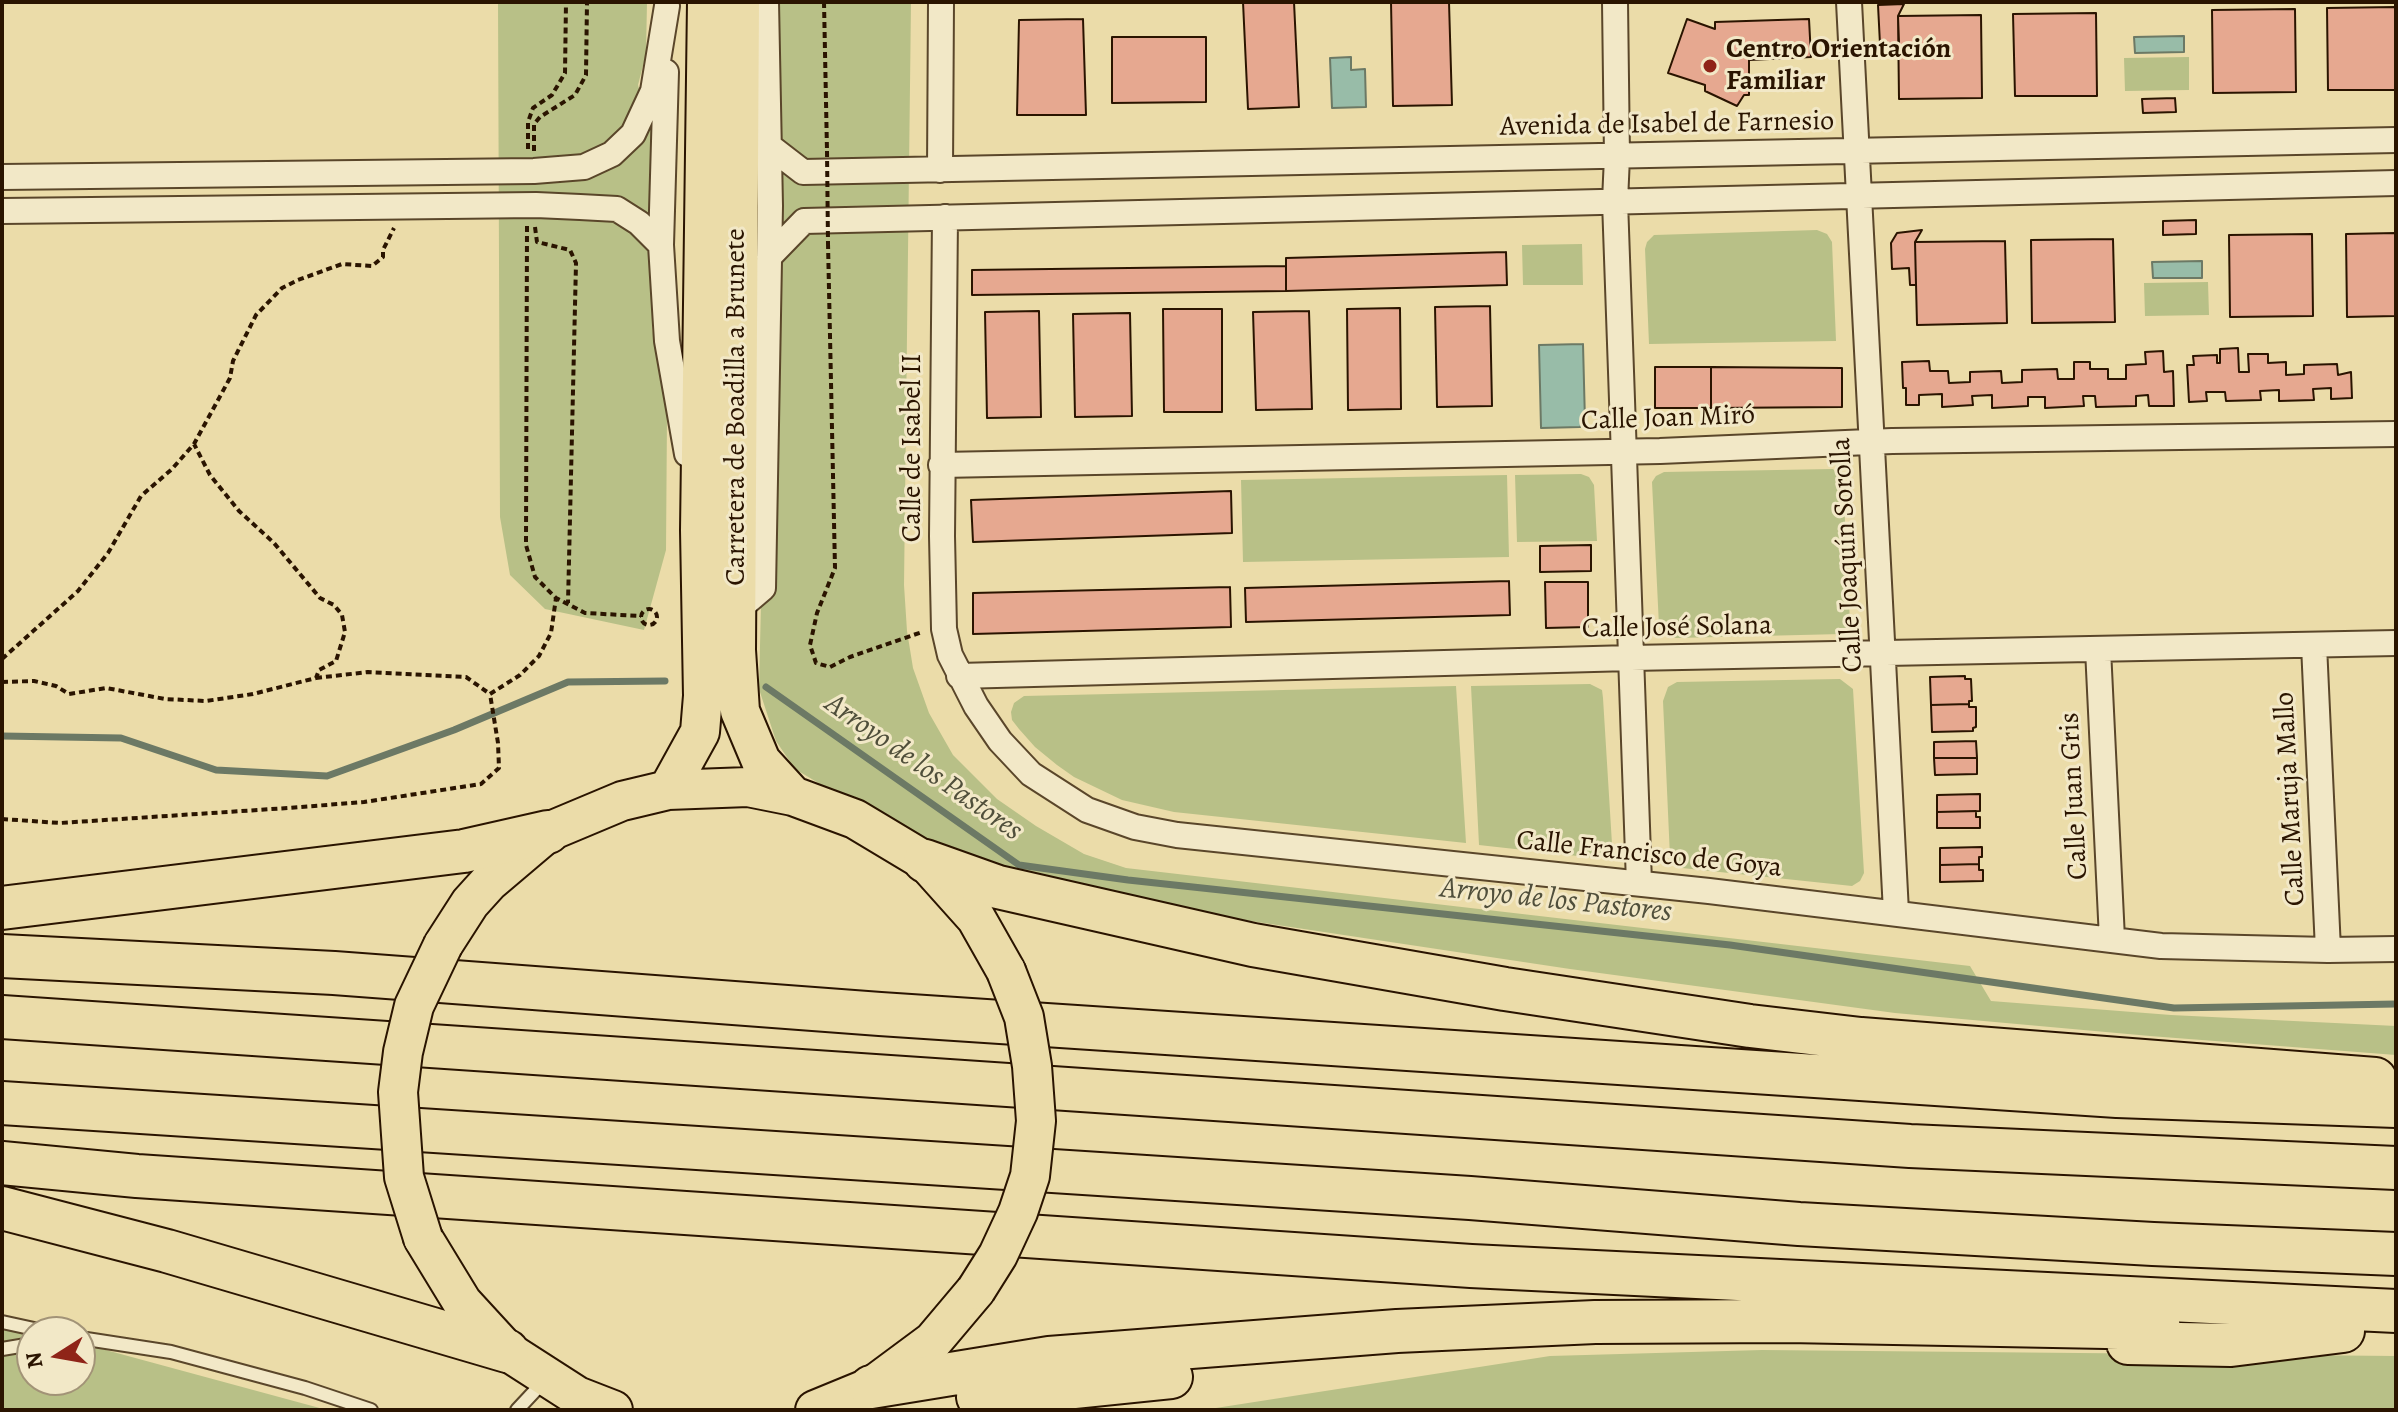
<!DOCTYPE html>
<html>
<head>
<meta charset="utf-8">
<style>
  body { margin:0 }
  #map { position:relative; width:2398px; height:1412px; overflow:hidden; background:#ebdca9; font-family:Alegreya,serif }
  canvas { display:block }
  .frame { position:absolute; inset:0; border:4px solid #2a1400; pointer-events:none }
  .north { position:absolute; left:16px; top:1316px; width:80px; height:80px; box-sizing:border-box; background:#f2e8c7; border:2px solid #a29377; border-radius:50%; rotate:259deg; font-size:22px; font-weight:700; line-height:32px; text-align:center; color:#2a1400 }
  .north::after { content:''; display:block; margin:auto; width:28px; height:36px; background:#8f2418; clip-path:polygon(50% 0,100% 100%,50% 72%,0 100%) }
</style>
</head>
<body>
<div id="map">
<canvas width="2398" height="1412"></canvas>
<div class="frame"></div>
<div class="north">N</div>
</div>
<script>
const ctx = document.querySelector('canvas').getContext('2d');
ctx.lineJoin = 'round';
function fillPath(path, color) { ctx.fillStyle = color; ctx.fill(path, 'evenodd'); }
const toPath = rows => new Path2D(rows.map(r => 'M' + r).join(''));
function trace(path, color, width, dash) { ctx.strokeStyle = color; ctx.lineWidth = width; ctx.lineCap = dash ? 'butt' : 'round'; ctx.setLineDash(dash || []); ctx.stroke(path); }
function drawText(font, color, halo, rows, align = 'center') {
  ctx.font = font + ' Alegreya,serif'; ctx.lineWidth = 6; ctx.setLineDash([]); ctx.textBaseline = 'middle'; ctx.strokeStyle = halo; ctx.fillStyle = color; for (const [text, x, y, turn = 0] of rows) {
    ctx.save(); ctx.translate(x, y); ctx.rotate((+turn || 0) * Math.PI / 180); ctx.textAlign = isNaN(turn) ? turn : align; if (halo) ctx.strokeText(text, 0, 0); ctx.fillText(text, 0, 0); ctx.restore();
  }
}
fillPath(toPath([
  [498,2,647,2,646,54,638,85,652,134,652,328,667,416,666,550,644,630,545,609,510,575,500,517],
  [770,2,911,2,904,585,907,631,913,668,929,713,953,755,997,799,1036,826,1084,854,1126,868,1970,966,1991,1001,2171,1015,2396,1026,2396,1055,2150,1036,1895,1013,1570,969,1244,920,1014,870,960,855,872,815,795,769,776,741,759,689,769,257],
  [2189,57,2189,90,2125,91,2124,58],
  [1817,230,1827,234,1832,242,1836,341,1649,344,1645,249,1647,242,1654,235],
  [1582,244,1583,285,1523,285,1522,245],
  [2208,282,2209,315,2145,316,2144,283],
  [1833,469,1843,481,1850,622,1848,629,1842,634,1676,638,1667,635,1659,626,1652,482,1656,476,1664,472],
  [1581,474,1589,477,1594,485,1597,541,1517,542,1515,475],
  [1507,475,1509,557,1243,562,1241,480],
  [1840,679,1853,689,1864,873,1860,881,1852,886,1682,868,1675,864,1670,857,1663,701,1668,687,1677,682],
  [1590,684,1602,690,1603,698,1612,844,1607,853,1596,858,1479,845,1471,686],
  [1456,686,1466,843,1174,812,1122,800,1074,777,1057,765,1035,747,1019,729,1012,720,1011,712,1014,703,1024,696],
  [2,1322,32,1332,32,1380,80,1380,80,1343,327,1410,2,1410],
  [1762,1350,2396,1356,2396,1410,1203,1410,1550,1356]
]), '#b8c087');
const water = toPath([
  [2184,36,2184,52,2135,53,2134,37,2184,36],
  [1351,57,1351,70,1365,69,1366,107,1332,108,1330,58,1351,57],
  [2202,261,2202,278,2153,278,2152,262,2202,261],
  [1583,344,1585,422,1580,427,1541,428,1539,345,1583,344]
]);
fillPath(water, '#98bca8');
trace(water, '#6c7965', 2);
trace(toPath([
  [766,687,1019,865,1128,880,1730,945,2174,1008,2396,1004],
  [2,736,121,738,216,770,327,776,454,730,568,682,665,681]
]), '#6c7965', 7);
const building = toPath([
  [1243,2,1294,2,1299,107,1248,109,1243,2],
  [1391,2,1449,2,1452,105,1393,106,1391,2],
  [1904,4,1898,16,1899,43,1880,44,1878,5,1904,4],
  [2396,7,2396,90,2328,90,2327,8,2396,7],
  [2295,9,2296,92,2213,93,2212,10,2295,9],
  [2096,13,2097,96,2015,96,2013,14,2096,13],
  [1981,15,1982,98,1899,99,1898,16,1981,15],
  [1083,19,1086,115,1017,115,1019,20,1083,19],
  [1687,19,1715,29,1715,22,1809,19,1811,57,1749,60,1749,95,1744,95,1737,106,1705,91,1705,85,1668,73,1687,19],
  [1112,37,1206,37,1206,102,1112,103,1112,37],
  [2175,98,2176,112,2143,113,2142,99,2175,98],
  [2196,220,2196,234,2163,235,2163,221,2196,220],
  [1922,230,1915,242,1916,285,1910,285,1909,268,1892,269,1891,243,1897,233,1922,230],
  [2396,233,2396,316,2347,317,2346,234,2396,233],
  [2312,234,2313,316,2230,317,2229,235,2312,234],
  [2113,239,2115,322,2032,323,2031,240,2113,239],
  [2005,241,2007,323,1917,325,1915,242,2005,241],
  [1506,252,1507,285,1286,291,1286,258,1506,252],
  [1286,266,1286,291,972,295,972,270,1286,266],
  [1490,306,1492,406,1437,407,1435,307,1490,306],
  [1400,308,1401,409,1348,410,1347,309,1400,308],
  [1163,309,1222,309,1222,412,1164,412,1163,309],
  [1039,311,1041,417,987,418,985,312,1039,311],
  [1309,311,1312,409,1256,410,1253,312,1309,311],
  [1130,313,1132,416,1075,417,1073,314,1130,313],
  [2238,348,2239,372,2249,372,2248,354,2268,354,2268,363,2286,362,2286,375,2304,374,2304,365,2337,364,2338,375,2351,372,2352,398,2331,399,2331,388,2313,389,2314,400,2279,401,2279,390,2260,391,2261,400,2226,401,2225,392,2206,392,2207,401,2189,402,2187,365,2194,365,2193,356,2217,355,2217,363,2220,363,2220,349,2238,348],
  [2163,351,2164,372,2173,371,2174,406,2149,406,2148,395,2136,396,2136,406,2096,407,2095,396,2083,396,2084,406,2045,408,2045,397,2028,397,2028,406,1992,408,1992,395,1972,396,1973,405,1942,407,1942,394,1919,395,1919,405,1906,405,1906,388,1903,388,1902,362,1929,361,1930,371,1948,371,1949,383,1970,382,1970,372,2001,371,2002,383,2022,382,2022,370,2057,369,2058,379,2074,379,2074,362,2090,362,2090,369,2108,369,2108,379,2126,379,2126,365,2146,364,2145,352,2163,351],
  [1655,367,1711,367,1711,408,1655,408,1655,367],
  [1711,367,1842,368,1842,407,1711,408,1711,367],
  [1231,491,1232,533,973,542,971,500,1231,491],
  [1591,545,1591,571,1540,572,1540,546,1591,545],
  [1509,581,1510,615,1246,622,1245,588,1509,581],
  [1545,582,1588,582,1588,627,1546,628,1545,582],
  [1230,587,1231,627,973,634,973,593,1230,587],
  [1965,676,1965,679,1971,679,1972,701,1969,701,1969,704,1931,705,1930,677,1965,676],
  [1969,704,1969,707,1976,707,1976,727,1973,728,1973,731,1932,732,1931,705,1969,704],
  [1976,741,1977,758,1934,758,1934,742,1976,741],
  [1934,758,1977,758,1977,774,1935,775,1934,758],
  [1980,794,1980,811,1937,812,1937,795,1980,794],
  [1976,811,1976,817,1980,817,1980,828,1937,828,1937,812,1976,811],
  [1982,847,1982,857,1979,857,1979,864,1940,865,1940,848,1982,847],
  [1979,864,1979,870,1983,870,1983,881,1940,882,1940,865,1979,864]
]);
fillPath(building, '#e6a890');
trace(building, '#2a1400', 2);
const service = toPath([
  [2,1322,48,1332],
  [80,1338,171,1352,305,1388,371,1410],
  [2,1349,32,1344],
  [517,1410,545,1380]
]);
const minor = toPath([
  [1615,2,1617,157,1615,201,1639,883],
  [1849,2,1896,912],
  [666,72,661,245,667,341,687,454],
  [768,145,803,172,2396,140],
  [940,170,941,2],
  [2,177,534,171,584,167,612,154,633,134,653,91,667,6],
  [2,211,536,205,580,207,617,209,639,223,661,245],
  [945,217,942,536,944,629,950,655,976,706,1000,741,1031,774,1087,810,1135,827,1177,835,1709,891,2161,946,2328,950,2396,949],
  [769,257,804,221,2396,183],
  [941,465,1660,451,1892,441,2396,434],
  [736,611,763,588,770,206,766,2],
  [2314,645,2328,950],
  [2098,649,2112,939],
  [959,676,1631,658,2396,643]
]);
const primary = toPath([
  [740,2,736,650,740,711,761,761,793,796],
  [668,790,700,732,703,696,700,530,707,2],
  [443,945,470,903,489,882,548,832,622,801,668,790,748,787,793,796,855,819,925,861,976,918,1006,971],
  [423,1238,462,1302,507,1351,577,1396,613,1410],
  [815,1410,871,1387,933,1341,976,1290]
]);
const motorway = toPath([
  [925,861,998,887,1253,945,1505,989,1750,1026,1861,1039,2375,1079],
  [2,908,464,851,548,832],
  [2,956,334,973,880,1014,2117,1096,2396,1106],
  [2,1017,1910,1146,2396,1168],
  [2,1103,1470,1198,1799,1224,2153,1244,2396,1254],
  [2,1163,137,1176,1471,1266,2396,1311],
  [2,1208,167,1251,507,1351],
  [2128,1343,2231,1345,2343,1331],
  [871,1387,1049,1358,1397,1331,1595,1322,1788,1321,2159,1328],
  [978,1397,1171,1377]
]);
trace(service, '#5a462a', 16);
trace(minor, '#5a462a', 28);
trace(primary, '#2a1400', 42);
trace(motorway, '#2a1400', 46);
trace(toPath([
  [824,2,827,151],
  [528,149,528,122,533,108,552,95,565,73,566,2],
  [534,151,534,124,540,117,575,95,586,75,587,2],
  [527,226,526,545,535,577,556,598,585,613,641,616],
  [535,227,537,242,570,250,576,263,568,603],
  [828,243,835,568,817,613,810,645,816,663,830,667,850,657,922,632],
  '641 617a8 8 0 1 1 16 0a8 8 0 1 1-16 0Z',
  [2,659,78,591,108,553,141,496,172,469,194,444,230,378,233,361,256,315,282,288,298,280,342,264,372,266,383,257,383,250,394,228],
  [316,678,368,672,466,677,490,694],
  [2,682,34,681,56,686,69,694,106,688,165,699,206,701,253,694,316,678,319,670,336,661,345,632,342,615,334,605,320,598,274,543,239,511,210,475,194,444],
  [2,819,60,823,288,808,364,802,481,784,499,768,498,743,490,694,520,675,539,656,551,633,556,598]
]), '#2a1400', 4, [6, 4]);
trace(service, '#f2e8c7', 12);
trace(minor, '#f2e8c7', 24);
trace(primary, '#ebdca9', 38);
trace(motorway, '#ebdca9', 42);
const primaryBridge = toPath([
  [423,1238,404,1177,398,1092,403,1052,414,1006,443,945],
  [976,1290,998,1255,1018,1212,1030,1176,1036,1121,1032,1066,1024,1017,1006,971]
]);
trace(primaryBridge, '#2a1400', 42, []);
trace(toPath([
  [827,151,828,243]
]), '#2a1400', 4, [6, 4]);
trace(primaryBridge, '#ebdca9', 38);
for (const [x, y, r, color] of [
  [1710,66,8,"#8f2418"]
]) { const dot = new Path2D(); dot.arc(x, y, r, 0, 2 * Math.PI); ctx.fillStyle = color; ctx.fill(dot); trace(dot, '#f2e8c7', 3); }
drawText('bold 28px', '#2a1400', '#f2e8c7', [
  ["Centro Orientación",1726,50],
  ["Familiar",1726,82]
], 'left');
drawText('28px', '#2a1400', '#f2e8c7', [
  ["Avenida de Isabel de Farnesio",1667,125,-1],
  ["Carretera de Boadilla a Brunete",737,407,-90],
  ["Calle Joan Miró",1668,419,-2],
  ["Calle de Isabel II",913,448,-90],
  ["Calle Joaquín Sorolla",1848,555,-93],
  ["Calle José Solana",1677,628,-1],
  ["Calle Juan Gris",2075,796,-93],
  ["Calle Maruja Mallo",2291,799,-93],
  ["Calle Francisco de Goya",1649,855,6]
]);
drawText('italic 30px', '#504f3b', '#f2e8c7', [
  ["Arroyo de los Pastores",923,768,35],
  ["Arroyo de los Pastores",1556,901,6]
]);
</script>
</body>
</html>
